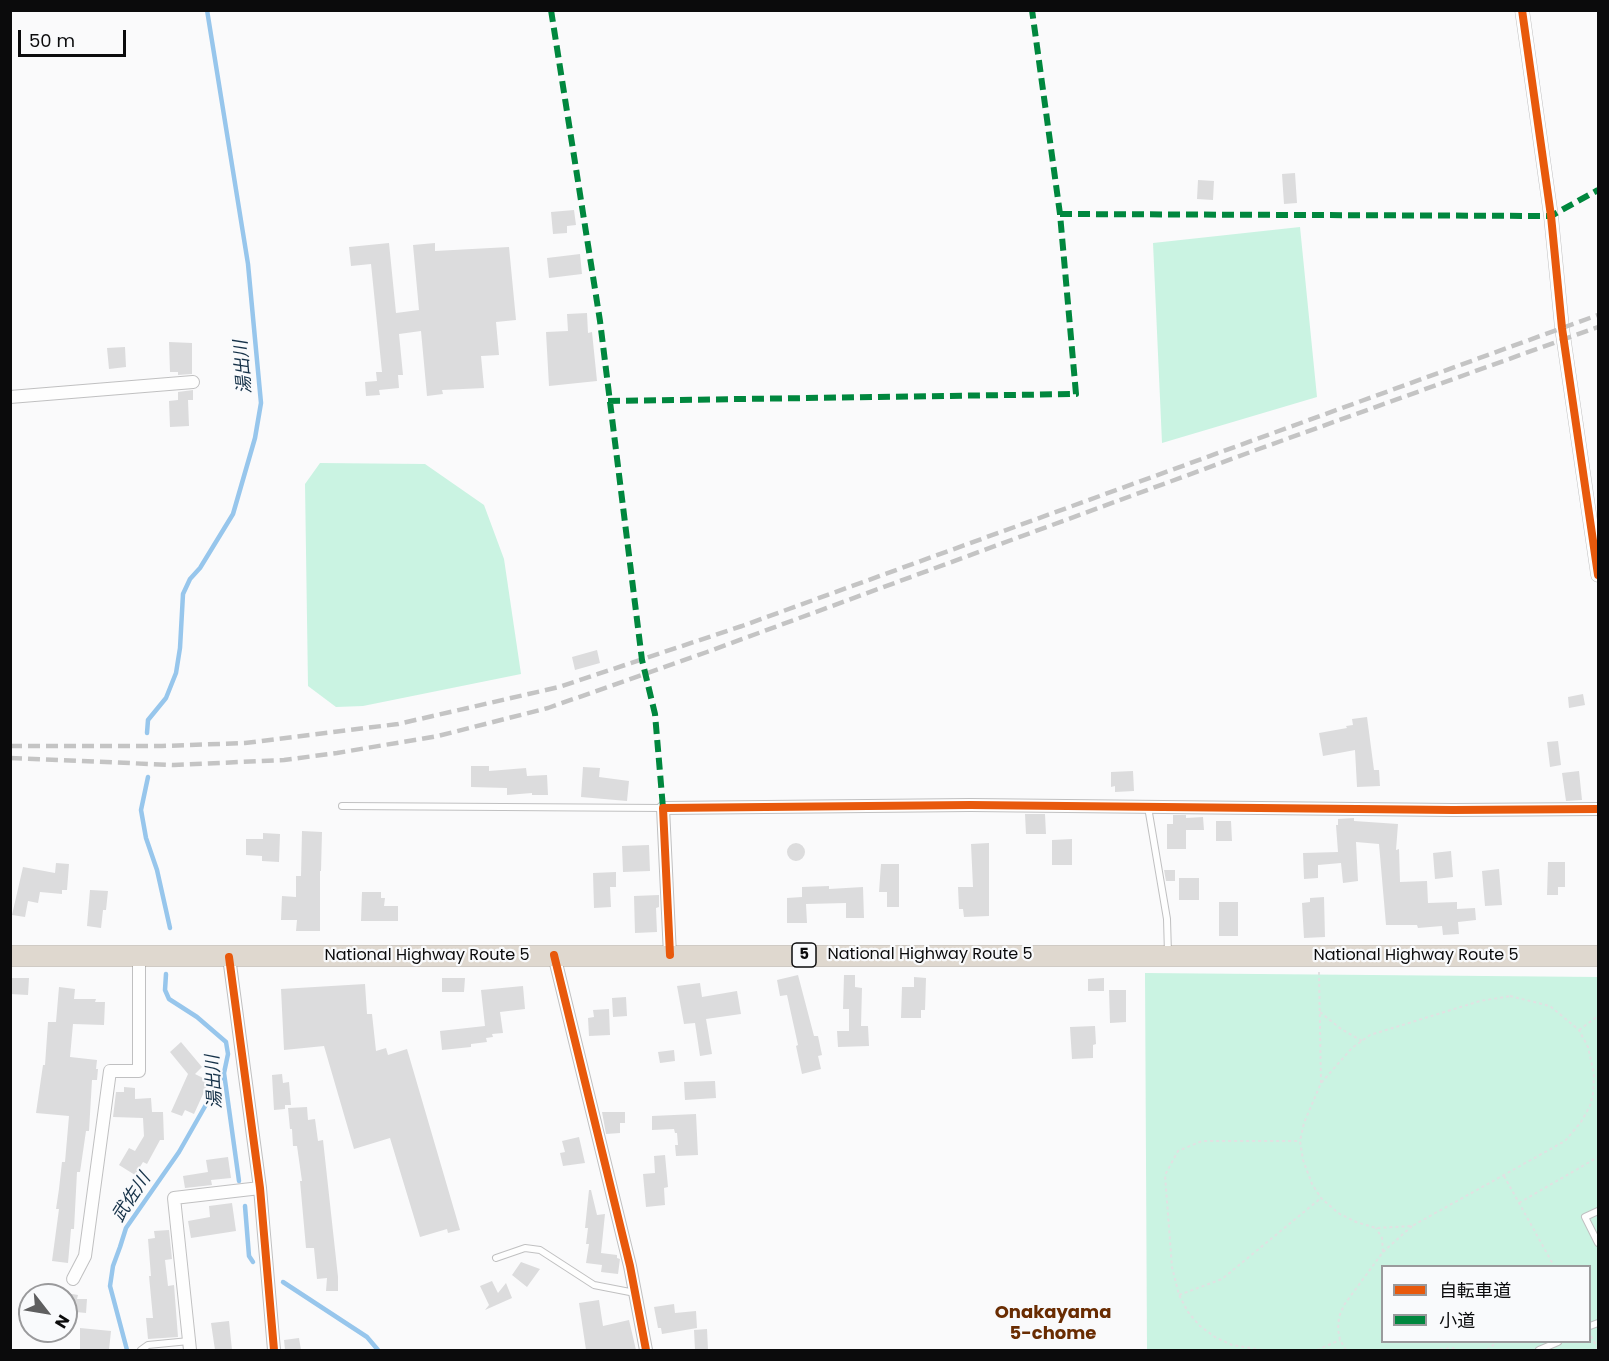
<!DOCTYPE html>
<html>
<head>
<meta charset="utf-8">
<style>
  body { margin:0 }
  #map { position:relative; width:1609px; height:1361px; overflow:hidden; background:#fafafb; font-family:Poppins,"Noto Sans JP",sans-serif }
  canvas { display:block }
  .frame { position:absolute; inset:0; border:12px solid #0b0b0c; pointer-events:none }
  .legend { position:absolute; left:1381px; top:1265px; width:210px; height:78px; box-sizing:border-box; background:#f9fafc; border:2px solid #9a9a9c; margin:0; padding:8px 10px; list-style:none; font-size:18px; color:#0b0b0c }
  .legend li { display:flex; align-items:center; gap:12px; height:30px }
  .legend b { width:30px; border:2px solid #9a9a9c }
  .north { position:absolute; left:18px; top:1283px; width:60px; height:60px; box-sizing:border-box; background:#f9fafc; border:2px solid #9a9a9c; border-radius:50%; rotate:121deg; font-size:16px; font-weight:700; line-height:24px; text-align:center; color:#0b0b0c }
  .north::after { content:''; display:block; margin:auto; width:21px; height:27px; background:#5f5f60; clip-path:polygon(50% 0,100% 100%,50% 72%,0 100%) }
  .scale { position:absolute; left:18px; top:30px; width:108px; height:27px; box-sizing:border-box; border:3px solid #0b0b0c; border-top:0; padding-left:8px; font-size:18px; line-height:21px; white-space:nowrap; color:#0b0b0c; -webkit-text-stroke:4px #f9fafc; paint-order:stroke }
</style>
</head>
<body>
<div id="map">
<canvas width="1609" height="1361"></canvas>
<div class="frame"></div>
<ul class="legend">
<li><b style="height:8px;background:#e8590c"></b>自転車道</li>
<li><b style="height:8px;background:#00873e"></b>小道</li>
</ul>
<div class="north">N</div>
<div class="scale">50 m</div>
</div>
<script>
const ctx = document.querySelector('canvas').getContext('2d');
ctx.lineJoin = 'round';
function fillPath(path, color) { ctx.fillStyle = color; ctx.fill(path, 'evenodd'); }
const toPath = rows => new Path2D(rows.map(r => 'M' + r).join(''));
function trace(path, color, width, dash) { ctx.strokeStyle = color; ctx.lineWidth = width; ctx.lineCap = dash ? 'butt' : 'round'; ctx.setLineDash(dash || []); ctx.stroke(path); }
function drawText(font, color, halo, rows, align = 'center') {
  ctx.font = font + ' Poppins,"Noto Sans JP",sans-serif'; ctx.lineWidth = 4.5; ctx.setLineDash([]); ctx.textBaseline = 'middle'; ctx.strokeStyle = halo; ctx.fillStyle = color; for (const [text, x, y, turn = 0] of rows) {
    ctx.save(); ctx.translate(x, y); ctx.rotate((+turn || 0) * Math.PI / 180); ctx.textAlign = isNaN(turn) ? turn : align; if (halo) ctx.strokeText(text, 0, 0); ctx.fillText(text, 0, 0); ctx.restore();
  }
}
fillPath(toPath([
  [1300,227,1317,397,1162,443,1153,243],
  [320,463,425,464,484,505,504,559,521,674,363,706,336,707,308,686,305,484],
  [1145,973,1598,977,1598,1350,1147,1350],
  [1382,1266,1590,1266,1590,1342,1382,1342]
]), '#caf3e2');
trace(toPath([
  [147,733,148,720,166,698,176,673,180,648,183,594,190,579,200,568,233,514,255,438,261,403,248,264,207,10],
  [148,777,141,810,146,838,157,870,170,928],
  [166,974,165,990,169,999,197,1017,226,1042,228,1054,224,1073,239,1181],
  [245,1206,249,1256,253,1262],
  [283,1282,367,1337,378,1350],
  [127,1350,110,1286,113,1266,120,1247,126,1228,179,1152,224,1073]
]), '#97c6ec', 4.5);
fillPath(toPath([
  [1295,173,1297,203,1284,204,1282,174],
  [1198,180,1214,181,1213,200,1197,199],
  [574,210,576,225,567,226,567,233,553,234,551,212],
  [389,243,396,313,419,310,413,245,435,243,435,251,509,247,516,320,496,322,499,355,481,356,484,388,442,390,443,394,427,396,421,331,399,334,403,375,398,375,399,388,379,390,380,395,366,396,365,382,377,381,376,372,382,372,371,264,351,266,349,247],
  [580,254,582,274,549,278,547,258],
  [587,313,588,333,592,332,597,381,549,386,546,332,568,331,567,314],
  [169,342,192,343,192,374,178,375,178,372,170,372],
  [125,347,126,367,109,369,107,348],
  [193,390,193,400,188,400,189,426,170,427,169,401,178,400,178,392],
  [597,650,600,663,575,670,572,657],
  [1583,694,1585,705,1569,708,1568,697],
  [1367,717,1374,770,1379,770,1380,786,1357,787,1355,750,1323,756,1319,733,1347,728,1346,726,1353,725,1352,719],
  [1558,741,1561,765,1550,767,1547,742],
  [471,766,489,766,489,771,526,768,527,776,547,775,548,795,532,795,532,793,507,795,507,788,471,787],
  [583,767,600,768,599,777,629,781,627,801,581,797],
  [1133,771,1134,791,1115,792,1115,786,1111,787,1111,772],
  [1579,771,1582,800,1566,801,1562,773],
  [1025,814,1045,814,1046,834,1026,834],
  [1173,815,1186,815,1186,818,1203,817,1204,830,1186,830,1186,849,1167,849,1167,824,1173,824],
  [1354,818,1354,821,1398,824,1396,850,1399,849,1400,882,1427,881,1428,903,1457,902,1457,909,1475,908,1476,920,1458,922,1459,934,1443,935,1442,926,1418,928,1417,925,1386,925,1379,844,1356,842,1358,881,1343,883,1341,863,1318,865,1318,878,1304,879,1303,853,1338,852,1336,825,1338,825,1338,819],
  [1216,821,1231,821,1232,841,1216,841],
  [302,831,322,832,321,871,320,871,320,931,296,931,297,920,281,920,282,896,296,897,296,876,301,876],
  [263,833,280,834,279,862,262,861,262,856,246,855,246,839,263,839],
  [1072,839,1072,865,1052,865,1052,840],
  [989,843,989,916,964,917,963,909,959,909,958,887,973,887,971,844],
  '787 852a9 9 0 1 1 18 0a9 9 0 1 1-18 0Z',
  [649,845,650,871,623,872,622,846],
  [1451,851,1453,877,1435,879,1433,853],
  [1548,862,1565,862,1565,887,1558,887,1558,895,1547,895],
  [56,863,69,864,67,890,62,890,62,894,40,892,38,903,28,901,25,917,12,915,23,867,55,873],
  [881,864,899,864,899,907,887,907,887,892,879,892],
  [1499,869,1502,905,1485,906,1482,871],
  [1164,870,1175,870,1175,881,1166,881],
  [616,872,616,887,610,887,611,907,594,908,593,873],
  [1179,878,1199,878,1199,900,1179,900],
  [829,886,829,889,863,887,864,918,846,918,846,903,806,904,807,923,787,923,787,898,802,897,802,887],
  [90,890,108,891,106,910,103,910,101,928,87,926],
  [362,892,381,892,381,898,385,898,384,906,398,906,398,921,361,921],
  [659,895,659,907,656,908,657,932,635,933,634,896],
  [1324,897,1325,937,1304,938,1302,903,1310,902,1310,898],
  [1219,902,1238,902,1238,936,1219,936],
  [798,975,814,1036,818,1036,822,1055,818,1056,821,1069,802,1074,796,1046,798,1045,787,995,780,996,777,980],
  [844,975,855,975,855,987,862,988,861,1026,868,1026,869,1046,838,1047,837,1031,849,1031,849,1009,843,1009],
  [914,977,926,978,925,1010,921,1010,921,1018,901,1018,902,987,914,987],
  [10,978,29,978,28,995,10,994],
  [442,978,465,978,464,992,442,992],
  [1104,978,1104,991,1088,991,1088,979],
  [700,983,702,997,737,991,741,1014,706,1019,712,1054,700,1056,695,1023,684,1024,677,986],
  [365,984,367,1014,372,1014,376,1051,386,1048,388,1055,407,1049,460,1230,448,1233,447,1229,420,1237,390,1138,354,1149,324,1046,284,1050,281,989],
  [523,986,525,1009,500,1012,503,1033,492,1034,493,1037,486,1038,487,1042,471,1044,471,1047,442,1050,440,1031,485,1026,481,990],
  [59,987,75,989,74,999,96,999,95,1002,105,1002,104,1025,73,1024,70,1057,97,1060,96,1069,98,1069,97,1080,92,1080,89,1131,86,1131,80,1172,77,1172,74,1229,71,1229,68,1263,52,1261,59,1209,56,1209,59,1189,62,1162,65,1162,69,1116,36,1113,43,1065,45,1065,48,1022,56,1022],
  [1109,990,1126,990,1126,1022,1110,1023],
  [626,997,627,1016,613,1017,612,998],
  [609,1009,610,1035,589,1036,588,1018,594,1017,593,1010],
  [1095,1026,1096,1044,1093,1045,1093,1058,1072,1059,1070,1027],
  [181,1042,202,1067,195,1074,209,1081,194,1114,185,1110,182,1116,171,1112,188,1074,170,1052],
  [674,1050,675,1061,660,1063,658,1052],
  [282,1074,283,1083,289,1082,291,1105,285,1105,285,1109,274,1110,272,1075],
  [715,1081,716,1098,685,1100,684,1082],
  [124,1087,135,1088,135,1099,151,1098,152,1112,163,1112,164,1140,160,1140,147,1164,143,1162,135,1175,119,1165,129,1148,135,1151,144,1136,143,1118,113,1117,116,1092,124,1092],
  [307,1107,308,1120,315,1119,318,1141,323,1140,338,1277,338,1291,326,1291,327,1278,317,1279,314,1248,306,1248,300,1181,302,1181,297,1146,293,1146,292,1129,290,1129,288,1108],
  [602,1112,625,1112,625,1123,620,1123,620,1133,606,1134],
  [696,1114,698,1155,676,1156,675,1145,678,1145,677,1133,675,1133,674,1129,652,1130,652,1116],
  [579,1137,585,1163,563,1166,560,1153,565,1152,562,1141],
  [665,1155,668,1187,664,1188,665,1205,646,1207,643,1174,655,1173,654,1156],
  [228,1157,231,1178,211,1180,212,1185,185,1188,183,1176,208,1172,206,1160],
  [589,1190,591,1190,597,1215,605,1214,601,1253,617,1255,617,1258,620,1259,618,1274,601,1272,602,1265,586,1263,589,1244,586,1244,588,1228,585,1228],
  [232,1203,236,1231,191,1238,188,1221,210,1217,209,1206],
  [169,1230,172,1259,165,1260,168,1286,174,1285,178,1337,148,1339,146,1318,153,1318,149,1276,151,1276,148,1239,155,1238,154,1231],
  [521,1262,540,1269,527,1287,512,1275],
  [492,1281,498,1293,506,1283,512,1298,485,1310,489,1305,480,1286],
  [66,1293,78,1295,77,1299,87,1299,86,1313,66,1311],
  [599,1300,603,1326,629,1320,636,1350,586,1350,579,1303],
  [674,1304,675,1313,696,1311,697,1328,662,1334,661,1328,658,1328,654,1307],
  [229,1321,232,1350,215,1350,211,1323],
  [80,1328,111,1331,109,1350,80,1350],
  [707,1329,708,1350,695,1350,694,1330],
  [299,1338,301,1350,285,1350,284,1340]
]), '#dcdcdd');
const service = toPath([
  [342,806,663,808],
  [1148,807,1167,919,1168,954],
  [1598,1211,1585,1217,1598,1243],
  [496,1258,525,1248,540,1250,594,1285,635,1293],
  [1590,1326,1598,1323],
  [141,1350,148,1345,189,1341],
  [1539,1350,1558,1342]
]);
const minor = toPath([
  [10,397,193,382],
  [554,955,630,1266,646,1350],
  [670,955,663,808,970,805,1453,810,1598,809],
  [229,957,260,1188,274,1350],
  [73,1279,85,1256,110,1071,139,1071,139,956],
  [190,1350,174,1198,260,1188]
]);
const tertiary = toPath([
  [1522,10,1551,216,1562,328,1598,575]
]);
const trunk = toPath([
  [10,956,1598,956]
]);
trace(service, '#c0c0c1', 8);
trace(minor, '#c0c0c1', 14);
trace(tertiary, '#c0c0c1', 15);
trace(trunk, '#a59b90', 21);
trace(toPath([
  [1319,972,1321,1083],
  [1510,996,1550,1006,1579,1030,1588,1047,1594,1074,1593,1094,1590,1106,1581,1122,1565,1141,1412,1226,1376,1228,1356,1222,1338,1213,1321,1198,1312,1184,1303,1160,1300,1141,1304,1123,1321,1083,1352,1048,1370,1035,1480,1001,1510,996],
  [1320,1012,1341,1029,1362,1041],
  [1579,1030,1598,1016],
  [1504,1176,1554,1266],
  [1519,1203,1598,1157],
  [1383,1252,1412,1226],
  [1179,1295,1222,1279,1321,1198],
  [1591,1336,1598,1349],
  [1262,1350,1232,1345,1215,1337,1200,1326,1188,1312,1179,1295,1172,1267,1165,1175,1178,1151,1202,1141,1300,1141],
  [1317,1350,1340,1340],
  [1346,1350,1340,1340,1338,1329,1339,1317,1344,1305,1383,1252,1382,1238,1376,1228],
  [1434,1350,1452,1348,1458,1350],
  [1487,1350,1497,1342]
]), '#e1e1e2', 2, [3, 3]);
trace(service, '#fefefe', 6);
trace(minor, '#fefefe', 12);
trace(tertiary, '#fefefe', 14);
trace(trunk, '#dfd8cf', 20);
trace(toPath([
  [10,746,162,746,245,743,398,724,559,687,742,626,1598,315],
  [10,758,174,765,284,760,337,753,438,736,548,708,707,652,1256,450,1598,327]
]), '#c4c4c4', 4.5, [12, 6]);
trace(toPath([
  [551,10,600,321,642,660,655,714,663,808],
  [1060,214,1551,216,1598,190],
  [608,401,1076,394,1060,214,1032,10]
]), '#00873e', 6, [12, 6]);
trace(toPath([
  [1522,10,1551,216,1562,328,1598,575],
  [554,955,630,1266,646,1350],
  [670,955,663,808,970,805,1453,810,1598,809],
  [229,957,260,1188,274,1350]
]), '#e8590c', 8);
for (const [x, y, w] of [
  [804,955,24]
]) { const box = new Path2D(); box.roundRect(x - w / 2, y - 12, w, 24, 4.5); ctx.fillStyle = '#f9fafc'; ctx.fill(box); trace(box, '#0b0b0c', 1.5); }
drawText('bold 15px', '#0b0b0c', null, [
  ["5",804,955]
]);
drawText('16px', '#0b0b0c', '#f9fafc', [
  ["National Highway Route 5",930,955],
  ["National Highway Route 5",427,956],
  ["National Highway Route 5",1416,956]
]);
drawText('italic 18px', '#153148', '#f9fafc', [
  ["湯出川",244,367,-95],
  ["湯出川",215,1082,-93],
  ["武佐川",132,1198,-57]
]);
drawText('bold 18px', '#692c02', '#f9fafc', [
  ["Onakayama",1053,1313],
  ["5-chome",1053,1334]
]);
</script>
</body>
</html>
